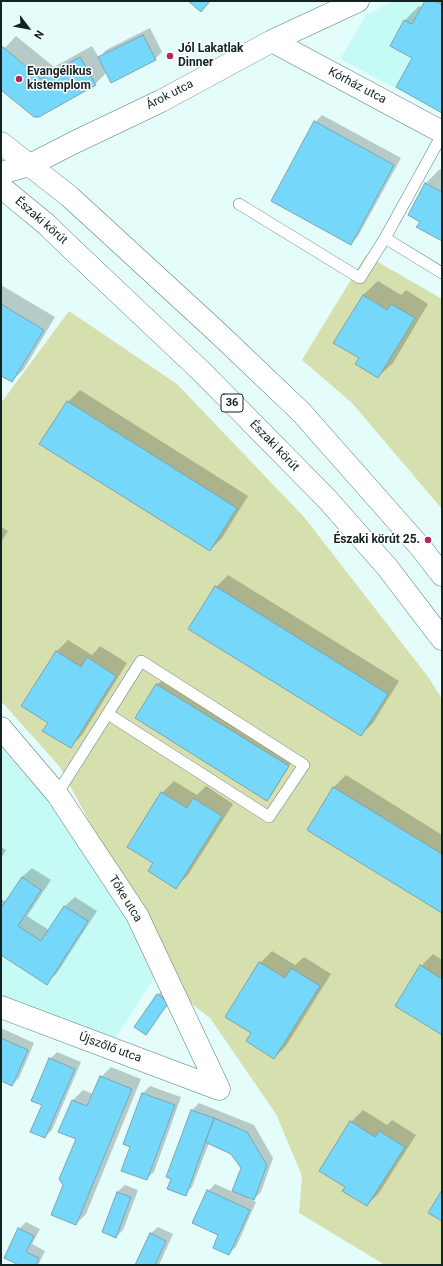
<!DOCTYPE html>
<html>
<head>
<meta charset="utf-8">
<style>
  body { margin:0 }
  #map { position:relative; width:443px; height:1266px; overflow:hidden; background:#e4fdfa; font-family:Roboto,sans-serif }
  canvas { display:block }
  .frame { position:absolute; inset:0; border:2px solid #132321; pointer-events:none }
  .north { position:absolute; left:8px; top:8px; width:40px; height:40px; -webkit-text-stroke:3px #fff; paint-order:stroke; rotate:122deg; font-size:11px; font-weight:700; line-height:16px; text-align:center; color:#132321 }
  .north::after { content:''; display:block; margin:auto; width:14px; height:18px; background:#132321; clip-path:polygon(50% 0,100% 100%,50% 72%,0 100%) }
</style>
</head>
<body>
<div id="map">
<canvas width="443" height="1266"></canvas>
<div class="frame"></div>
<div class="north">N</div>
</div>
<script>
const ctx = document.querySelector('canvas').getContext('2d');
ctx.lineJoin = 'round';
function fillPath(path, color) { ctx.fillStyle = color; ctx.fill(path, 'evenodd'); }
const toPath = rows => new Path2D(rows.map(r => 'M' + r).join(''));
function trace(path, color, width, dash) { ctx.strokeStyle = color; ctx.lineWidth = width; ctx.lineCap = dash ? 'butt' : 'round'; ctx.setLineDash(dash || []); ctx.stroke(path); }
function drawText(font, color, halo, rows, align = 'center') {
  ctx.font = font + ' Roboto,sans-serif'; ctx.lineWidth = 3; ctx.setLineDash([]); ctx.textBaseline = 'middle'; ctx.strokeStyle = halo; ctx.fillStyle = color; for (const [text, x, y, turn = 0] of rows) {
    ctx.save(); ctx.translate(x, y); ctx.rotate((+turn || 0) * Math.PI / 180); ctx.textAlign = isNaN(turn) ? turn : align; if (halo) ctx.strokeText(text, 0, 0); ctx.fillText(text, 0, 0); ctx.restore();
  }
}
fillPath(toPath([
  [394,1,442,1,442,113,340,59,366,15],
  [1,741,53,803,129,920,156,975,114,1041,1,998]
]), '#c6fbf5');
fillPath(toPath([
  [366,255,442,299,442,509,352,403,302,360],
  [69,311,177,384,304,517,429,678,442,699,442,1265,385,1265,299,1213,302,1176,276,1114,210,1018,187,1000,59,766,1,701,1,403]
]), '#d5e0ae');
fillPath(toPath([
  [427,1,442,1,442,111,414,57,392,45,405,20,419,6,423,8],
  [150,28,162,52,155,59,106,73,95,84,1,89,1,52,16,36,54,67,92,46,99,58,106,50],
  [322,115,401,158,358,236,351,244,315,122],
  [440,169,442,170,442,240,421,221,409,215,426,183],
  [378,281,401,295,406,290,428,304,393,363,378,377,360,358,363,295],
  [1,285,55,317,24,369,12,381,1,375],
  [80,390,248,496,222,538,210,550,68,402],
  [1,527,8,531,1,542],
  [228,575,399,681,373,723,361,735,216,587],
  [68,640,92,655,100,646,127,663,82,735,70,747,49,722,56,652],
  [161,681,291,763,271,796,267,799,137,717,157,684],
  [346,775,442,835,442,912,308,829,334,787],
  [174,781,197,795,206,786,233,804,188,875,176,887,154,863,128,846,162,793],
  [1,847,6,850,1,859],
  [32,868,51,880,27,916,49,930,65,906,75,897,97,911,57,973,47,983,1,954,1,899,6,902,22,877],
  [272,951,295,965,304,957,331,974,286,1046,274,1058,252,1033,260,963],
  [433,954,442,960,442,1034,421,966],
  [161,991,172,998,146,1034,158,995],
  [1,1028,34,1043,19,1078,12,1085,1,1080],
  [57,1052,81,1062,52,1130,45,1137,43,1105,50,1059],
  [111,1067,141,1079,86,1214,76,1224,64,1185,77,1138,60,1131,73,1100,83,1090,93,1094,101,1077],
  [150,1086,181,1097,154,1172,146,1179,132,1146,125,1144,143,1093],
  [199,1103,254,1125,273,1158,261,1192,254,1199,248,1197,248,1198,256,1202,236,1247,228,1254,220,1235,208,1191,215,1184,233,1192,242,1167,232,1153,209,1143,192,1187,185,1194,192,1110],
  [363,1110,387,1125,392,1120,416,1135,379,1193,367,1205,346,1187,351,1122],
  [125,1185,138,1190,123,1230,116,1237,103,1232,117,1192],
  [26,1222,40,1229,32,1244,45,1251,38,1265,21,1265,19,1229],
  [158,1227,173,1234,159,1265,136,1265,150,1234]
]), '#0003');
const building = toPath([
  [188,1,210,1,201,12,188,1],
  [425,1,434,1,442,5,442,113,396,87,412,58,390,46,404,20,412,24,425,1],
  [143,35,156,60,111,83,98,57,143,35],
  [3,47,41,79,80,57,96,85,39,117,34,117,1,90,1,50,3,47],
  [314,121,394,165,351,245,271,201,314,121],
  [425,183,442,192,442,241,416,227,420,222,408,215,425,183],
  [363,295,387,310,391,304,415,318,378,378,355,364,359,358,333,343,363,295],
  [1,304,44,330,12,382,1,376,1,304],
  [67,401,237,508,210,551,39,444,67,401],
  [215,586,388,694,361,736,188,629,215,586],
  [56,651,81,667,87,657,116,676,71,748,42,731,48,723,21,706,56,651],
  [156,684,289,766,267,801,135,718,156,684],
  [333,787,442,854,442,913,307,830,333,787],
  [161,792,187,808,193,798,222,816,176,889,148,871,153,863,127,847,161,792],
  [22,877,41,890,18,926,41,941,64,906,88,921,47,985,1,955,1,908,22,877],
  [259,962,285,978,291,968,320,986,274,1059,246,1041,251,1033,225,1017,259,962],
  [420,965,442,979,442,1035,395,1006,420,965],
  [157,994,169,1002,146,1035,134,1027,157,994],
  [1,1038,28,1050,12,1086,1,1081,1,1038],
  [49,1058,75,1069,45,1138,30,1132,42,1105,31,1101,49,1058],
  [100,1076,132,1089,76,1225,51,1215,63,1185,59,1179,76,1139,58,1132,72,1100,87,1106,100,1076],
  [142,1093,175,1105,147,1180,121,1171,130,1147,123,1144,142,1093],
  [191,1110,214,1118,186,1196,167,1189,171,1179,166,1177,191,1110],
  [214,1118,247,1132,267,1165,254,1200,232,1191,241,1168,231,1154,205,1142,214,1118],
  [350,1121,375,1137,379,1131,405,1147,367,1206,342,1191,345,1187,319,1171,350,1121],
  [207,1190,250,1210,229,1255,213,1248,218,1235,192,1223,207,1190],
  [442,1190,442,1221,428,1213,442,1190],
  [117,1192,131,1197,116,1238,102,1232,117,1192],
  [18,1228,34,1236,26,1252,39,1258,36,1265,19,1265,4,1258,18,1228],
  [150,1233,166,1241,155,1265,135,1265,150,1233]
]);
fillPath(building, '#75d8fa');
trace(building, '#7fa3b0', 1);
const lane = toPath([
  [442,135,385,238,442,273],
  [239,204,360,278,385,238],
  [57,794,141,661,304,765,269,817,108,714]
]);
const street = toPath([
  [272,41,442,132],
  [1,173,30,165,75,142,161,101,272,41,358,1],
  [1,728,57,794,137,915,219,1089],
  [1,1007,219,1089]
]);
const primary = toPath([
  [1,143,69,196,216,331,301,412,422,549,442,575],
  [1,187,46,224,74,251,201,371,327,499,387,567,442,639]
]);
trace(lane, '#587f7b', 12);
trace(street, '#587f7b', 23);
trace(primary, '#587f7b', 23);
trace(lane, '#fff', 11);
trace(street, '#fff', 22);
trace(primary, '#fff', 22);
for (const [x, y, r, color] of [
  [170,56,4,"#b5285f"],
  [19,79,4,"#b5285f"],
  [428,540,4,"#b5285f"]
]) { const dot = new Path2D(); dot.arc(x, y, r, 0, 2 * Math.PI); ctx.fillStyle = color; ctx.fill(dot); trace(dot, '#fff', 1.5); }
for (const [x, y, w] of [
  [232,403,22]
]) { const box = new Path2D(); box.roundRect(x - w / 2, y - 9, w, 18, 3); ctx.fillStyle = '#fff'; ctx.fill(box); trace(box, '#132321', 1); }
drawText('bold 11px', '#132321', null, [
  ["36",232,403]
]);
drawText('bold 12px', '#132321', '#fff', [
  ["Jól Lakatlak",178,49],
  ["Dinner",178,63],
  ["Evangélikus",27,72],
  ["kistemplom",27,86],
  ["Északi körút 25.",420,540,"right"]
], 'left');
drawText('12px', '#132321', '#fff', [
  ["Kórház utca",357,86,28],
  ["Árok utca",170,95,-27],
  ["Északi körút",41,221,41],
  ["Északi körút",274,446,46],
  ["Tőke utca",125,899,58],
  ["Újszőlő utca",110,1048,20]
]);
</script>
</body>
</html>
